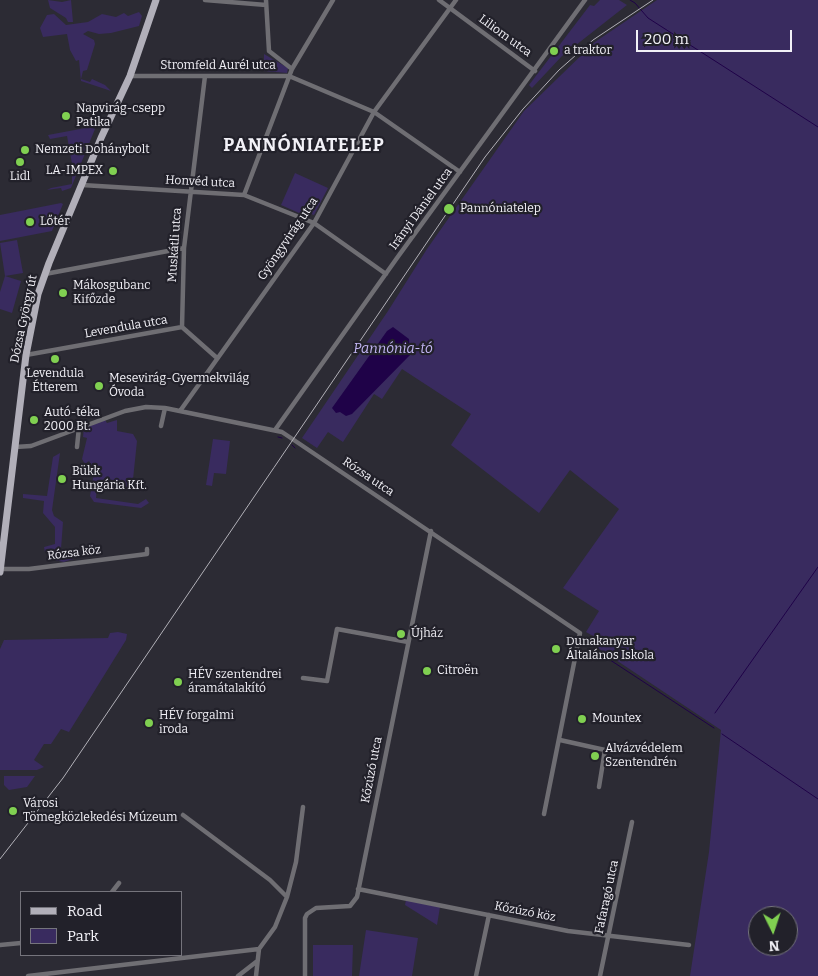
<!DOCTYPE html>
<html>
<head>
<meta charset="utf-8">
<style>
  body { margin:0 }
  #map { position:relative; width:818px; height:976px; overflow:hidden; background:#2c2b34; font-family:Bitter,serif }
  canvas { display:block }
  .legend { position:absolute; left:20px; top:891px; width:162px; height:65px; box-sizing:border-box; background:#22212a; border:1px solid #75747c; margin:0; padding:6px 9px; list-style:none; font-size:15px; color:#f2f1f7 }
  .legend li { display:flex; align-items:center; gap:10px; height:25px }
  .legend b { width:25px; border:1px solid #75747c }
  .north { position:absolute; left:748px; top:906px; width:50px; height:50px; box-sizing:border-box; background:#22212a; border:1px solid #75747c; border-radius:50%; rotate:176deg; font-size:14px; font-weight:700; line-height:20px; text-align:center; color:#f2f1f7 }
  .north::after { content:''; display:block; margin:auto; width:18px; height:22px; background:#80d051; clip-path:polygon(50% 0,100% 100%,50% 72%,0 100%) }
  .scale { position:absolute; left:636px; top:30px; width:156px; height:22px; box-sizing:border-box; border:2px solid #f2f1f7; border-top:0; padding-left:6px; font-size:15px; line-height:18px; white-space:nowrap; color:#f2f1f7; -webkit-text-stroke:4px #22212a; paint-order:stroke }
</style>
</head>
<body>
<div id="map">
<canvas width="818" height="976"></canvas>
<ul class="legend">
<li><b style="height:6px;background:#b1afb9"></b>Road</li>
<li><b style="height:14px;background:#392b5f"></b>Park</li>
</ul>
<div class="north">N</div>
<div class="scale">200 m</div>
</div>
<script>
const ctx = document.querySelector('canvas').getContext('2d');
ctx.lineJoin = 'round';
function fillPath(path, color) { ctx.fillStyle = color; ctx.fill(path, 'evenodd'); }
const toPath = rows => new Path2D(rows.map(r => 'M' + r).join(''));
function trace(path, color, width, dash) { ctx.strokeStyle = color; ctx.lineWidth = width; ctx.lineCap = dash ? 'butt' : 'round'; ctx.setLineDash(dash || []); ctx.stroke(path); }
function drawText(font, color, halo, rows, align = 'center') {
  ctx.font = font + ' Bitter,serif'; ctx.lineWidth = 4.5; ctx.setLineDash([]); ctx.textBaseline = 'middle'; ctx.strokeStyle = halo; ctx.fillStyle = color; for (const [text, x, y, turn = 0] of rows) {
    ctx.save(); ctx.translate(x, y); ctx.rotate((+turn || 0) * Math.PI / 180); ctx.textAlign = isNaN(turn) ? turn : align; if (halo) ctx.strokeText(text, 0, 0); ctx.fillText(text, 0, 0); ctx.restore();
  }
}
fillPath(toPath([
  [48,0,62,2,71,0,73,22,68,22,66,18,50,8],
  [600,0,619,0,627,5,562,56,532,88,529,85,590,5,594,6],
  [657,0,818,0,818,976,690,976,709,852,721,730,589,642,593,636,586,632,599,611,563,588,619,509,570,470,539,513,451,445,471,414,402,369,382,399,374,394,343,442,328,432,317,448,302,438,388,311,427,249,524,111,595,42],
  [758,916,788,916,788,946,758,946],
  [139,12,142,16,139,26,111,33,99,34,88,31,83,34,94,40,95,44,87,70,83,71,81,79,90,82,92,79,105,85,111,91,81,81,79,60,76,61,70,50,67,34,43,37,40,28,47,15,54,14,66,25,88,22,102,14,116,17,124,13,128,16],
  [264,54,288,68,287,73,264,71],
  [91,127,95,129,71,188,62,191,61,188,47,190,51,188,72,184,72,176,74,175,67,136,50,139,48,135],
  [295,173,328,188,314,215,303,211,299,213,281,205],
  [61,203,63,204,52,231,0,241,0,215],
  [17,240,23,273,5,276,0,243],
  [5,276,21,281,12,313,0,309,0,292],
  [105,420,107,423,117,420,117,431,133,434,137,441,132,489,97,485,96,498,138,504,146,499,149,503,141,508,94,502,90,496,93,478,89,471,93,468,89,461,85,464,82,459,87,438,83,437,84,428],
  [213,439,230,441,226,474,214,473,212,486,206,485],
  [60,453,52,510,54,516,63,522,61,549,76,552,73,559,64,562,54,560,48,552,45,552,44,547,55,544,55,527,43,513,44,501,23,498,23,494,47,496,53,457],
  [118,632,127,634,126,640,69,732,61,729,51,744,44,744,34,760,44,767,37,770,0,770,0,649,4,640,108,638,110,633],
  [4,776,35,776,27,787,9,790,4,785],
  [406,900,440,907,437,925,405,905],
  [366,930,418,938,412,976,359,976],
  [313,945,353,945,352,976,313,976]
]), '#392b5f');
fillPath(toPath([
  [393,327,409,339,410,355,352,414,346,416,340,412,336,413,332,408,387,331]
]), '#1f0248');
trace(toPath([
  [630,0,635,3,648,18,818,127],
  [278,437,282,438],
  [292,445,295,448],
  [601,654,714,728],
  [715,713,818,567],
  [722,734,818,799]
]), '#1f0248', 1);
trace(toPath([
  [205,0,266,5],
  [266,0,269,51,292,69],
  [439,0,535,71],
  [130,76,289,76,374,112,460,172],
  [82,185,244,195,314,223,386,274],
  [244,195,292,69,333,0],
  [45,274,184,248],
  [182,327,184,248,205,76],
  [26,355,182,327,217,358],
  [180,411,314,223,374,112,456,0],
  [161,426,165,408],
  [275,430,397,258,585,0],
  [15,447,31,446,125,411,146,407,165,408,282,432,580,633,544,814],
  [77,447,79,427],
  [0,569,29,569,147,554,147,549],
  [303,678,327,681,337,629,408,642],
  [560,740,605,750,599,787],
  [183,815,270,880,287,897,275,927,259,949],
  [358,889,568,931,689,945],
  [112,892,119,883],
  [287,897,296,862,303,807],
  [0,945,21,943],
  [28,976,259,949],
  [238,976,256,962],
  [256,976,259,949],
  [305,976,305,918,307,914,316,908,350,906,357,897,431,531],
  [476,976,489,915],
  [600,976,632,822]
]), '#6f6e73', 4.5);
trace(toPath([
  [0,572,26,355,38,294,49,263,101,138,130,76,156,0]
]), '#b1afb9', 7);
trace(toPath([
  [0,859,63,778,485,157,523,109,559,70,593,40,653,0]
]), '#b2b1b8', 1);
for (const [x, y, r, color] of [
  [554,51,5,"#80d051"],
  [66,116,5,"#80d051"],
  [25,150,5,"#80d051"],
  [20,162,5,"#80d051"],
  [113,171,5,"#80d051"],
  [449,209,6,"#80d051"],
  [30,222,5,"#80d051"],
  [63,293,5,"#80d051"],
  [55,359,5,"#80d051"],
  [99,386,5,"#80d051"],
  [34,420,5,"#80d051"],
  [62,479,5,"#80d051"],
  [401,634,5,"#80d051"],
  [556,649,5,"#80d051"],
  [427,671,5,"#80d051"],
  [178,682,5,"#80d051"],
  [582,719,5,"#80d051"],
  [149,723,5,"#80d051"],
  [595,756,5,"#80d051"],
  [13,811,5,"#80d051"]
]) { const dot = new Path2D(); dot.arc(x, y, r, 0, 2 * Math.PI); ctx.fillStyle = color; ctx.fill(dot); trace(dot, '#22212a', 2); }
drawText('12px', '#f2f1f7', '#22212a', [
  ["Liliom utca",505,36,36],
  ["Stromfeld Aurél utca",218,66],
  ["Honvéd utca",200,182,3],
  ["Irányi Dániel utca",421,209,-54],
  ["Gyöngyvirág utca",288,239,-56],
  ["Muskátli utca",175,245,-86],
  ["Dózsa György út",24,319,-78],
  ["Levendula utca",126,327,-10],
  ["Rózsa utca",368,477,34],
  ["Rózsa köz",74,553,-7],
  ["Kőzúzó utca",372,770,-79],
  ["Fafaragó utca",607,897,-78],
  ["Kőzúzó köz",525,912,11]
]);
drawText('12px', '#f2f1f7', '#22212a', [
  ["a traktor",564,51],
  ["Napvirág-csepp",76,109],
  ["Patika",76,123],
  ["Nemzeti Dohánybolt",35,150],
  ["LA-IMPEX",103,171,"right"],
  ["Lidl",20,177,"center"],
  ["Pannóniatelep",460,209],
  ["Lőtér",40,222],
  ["Mákosgubanc",73,286],
  ["Kifőzde",73,300],
  ["Levendula",55,374,"center"],
  ["Étterem",55,388,"center"],
  ["Mesevirág-Gyermekvilág",109,379],
  ["Óvoda",109,393],
  ["Autó-téka",44,413],
  ["2000 Bt.",44,427],
  ["Bükk",72,472],
  ["Hungária Kft.",72,486],
  ["Újház",411,634],
  ["Dunakanyar",566,642],
  ["Általános Iskola",566,656],
  ["Citroën",437,671],
  ["HÉV szentendrei",188,675],
  ["áramátalakító",188,689],
  ["HÉV forgalmi",159,716],
  ["iroda",159,730],
  ["Mountex",592,719],
  ["Alvázvédelem",605,749],
  ["Szentendrén",605,763],
  ["Városi",23,804],
  ["Tömegközlekedési Múzeum",23,818]
], 'left');
drawText('italic 14px', '#c2b5f3', '#22212a', [
  ["Pannónia-tó",393,349]
]);
ctx.letterSpacing = '1px';
drawText('bold 18px', '#f2f1f7', '#22212a', [
  ["PANNÓNIATELEP",304,146]
]);
ctx.letterSpacing = '0px';
</script>
</body>
</html>
